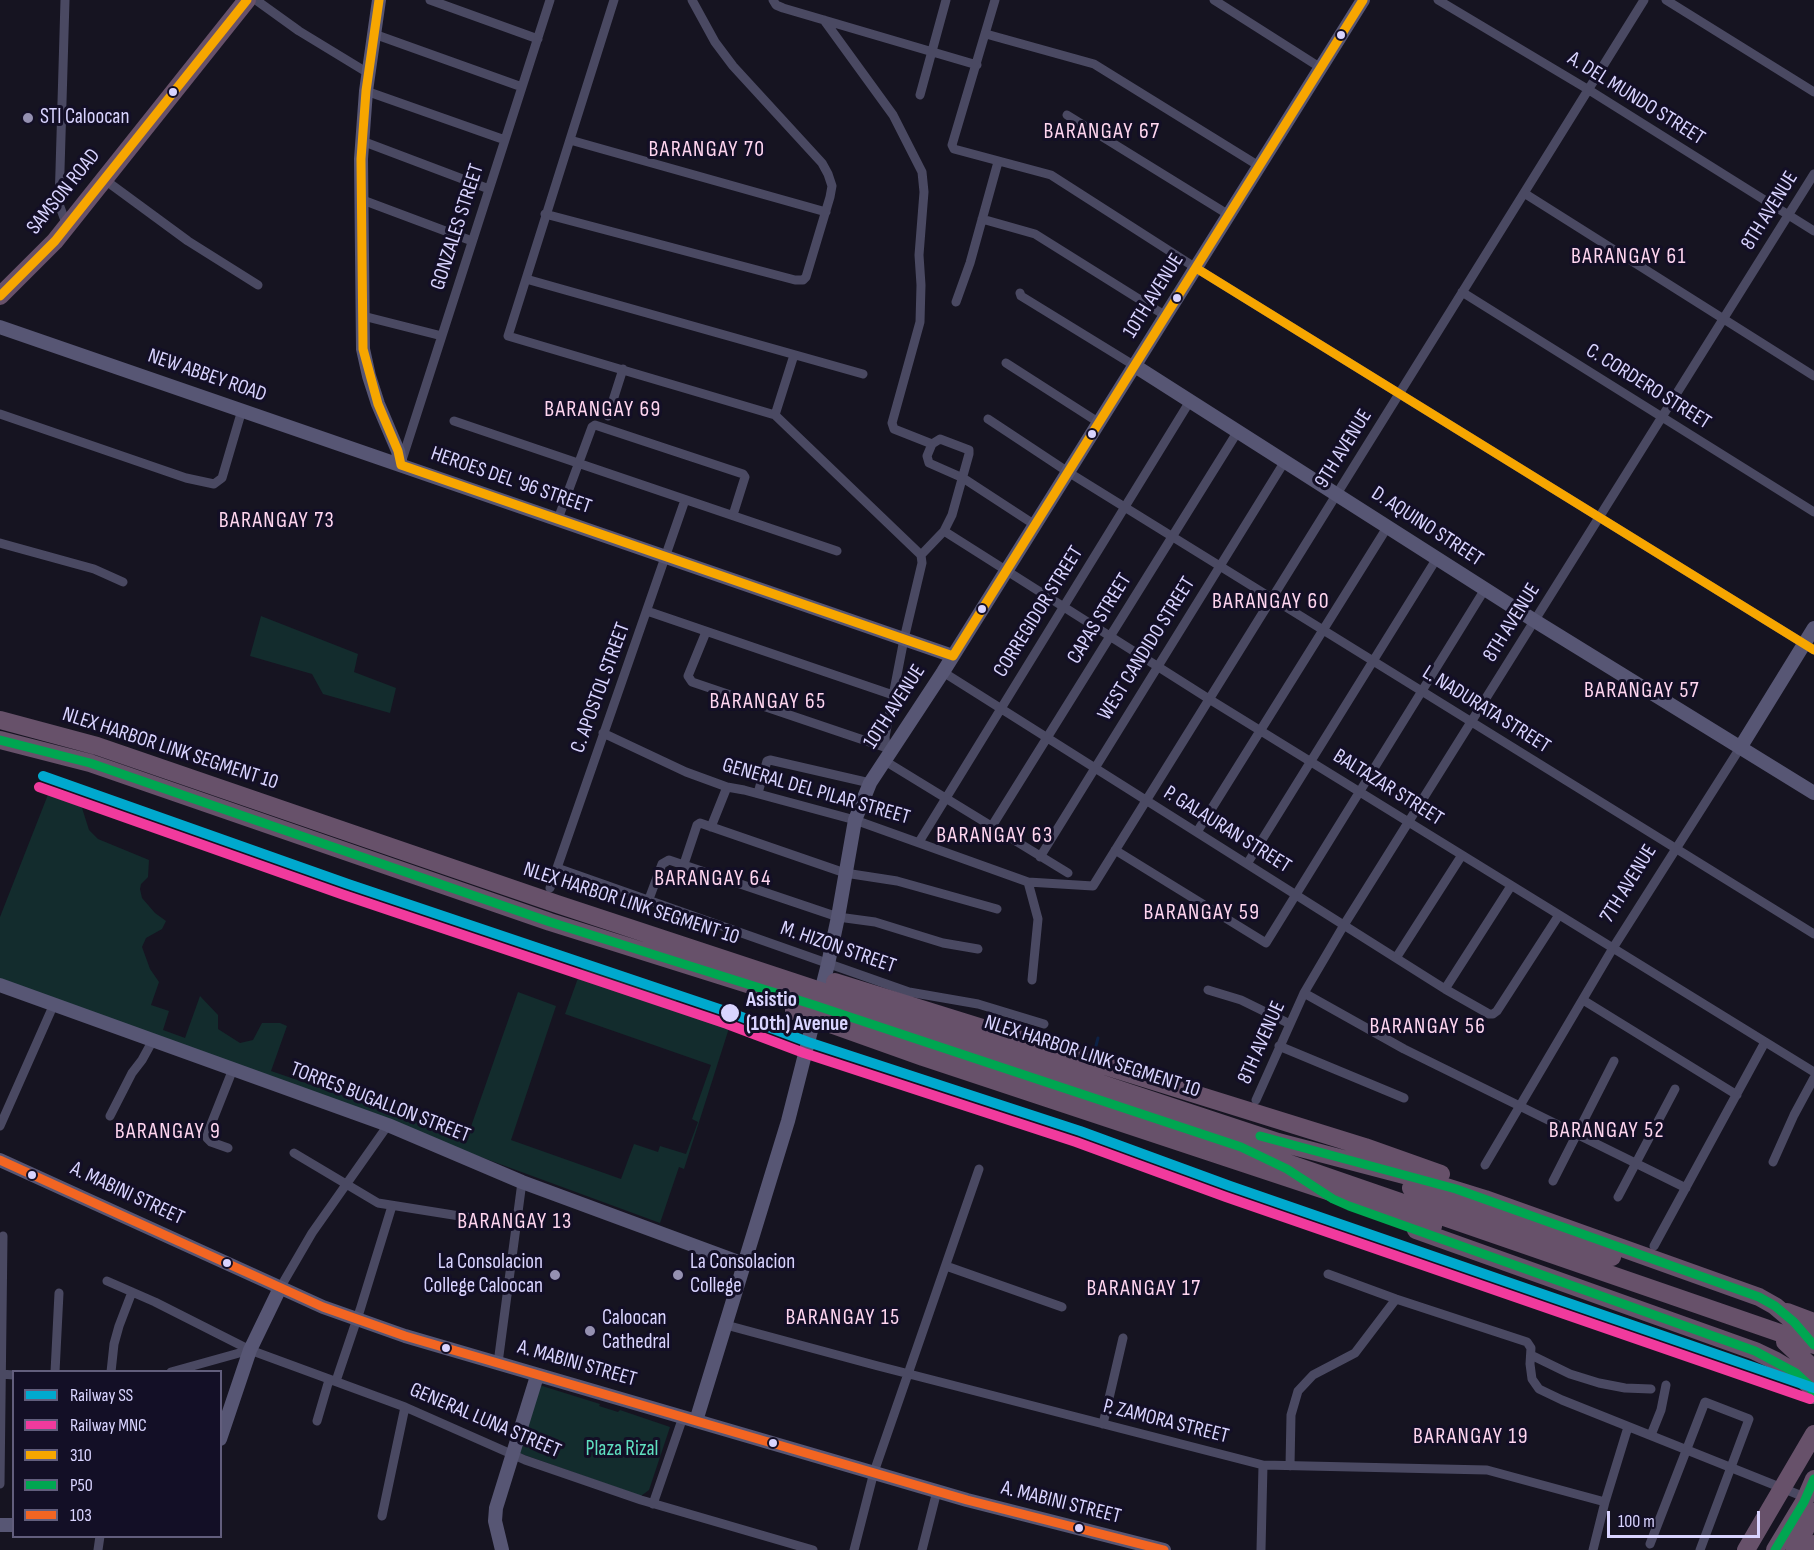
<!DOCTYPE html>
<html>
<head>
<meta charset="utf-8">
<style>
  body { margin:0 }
  #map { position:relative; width:1814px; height:1550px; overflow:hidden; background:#161421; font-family:"Sofia Sans Condensed",sans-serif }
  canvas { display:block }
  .legend { position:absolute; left:12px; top:1370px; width:210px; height:168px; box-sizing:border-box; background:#130f26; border:2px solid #625e7d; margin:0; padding:8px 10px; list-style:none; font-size:18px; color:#d9d4ff }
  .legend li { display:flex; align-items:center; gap:12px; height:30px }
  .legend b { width:30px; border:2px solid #625e7d }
  .scale { position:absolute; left:1607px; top:1511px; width:153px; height:27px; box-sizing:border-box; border:3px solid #d9d4ff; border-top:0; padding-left:8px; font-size:18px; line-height:21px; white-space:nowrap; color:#d9d4ff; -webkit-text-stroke:4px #130f26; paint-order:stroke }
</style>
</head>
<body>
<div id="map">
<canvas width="1814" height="1550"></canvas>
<ul class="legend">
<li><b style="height:8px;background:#00a9ce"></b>Railway SS</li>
<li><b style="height:8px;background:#f13a9d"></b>Railway MNC</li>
<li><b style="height:8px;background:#f7a600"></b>310</li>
<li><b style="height:8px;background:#00a651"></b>P50</li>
<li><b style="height:8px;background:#f26522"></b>103</li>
</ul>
<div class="scale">100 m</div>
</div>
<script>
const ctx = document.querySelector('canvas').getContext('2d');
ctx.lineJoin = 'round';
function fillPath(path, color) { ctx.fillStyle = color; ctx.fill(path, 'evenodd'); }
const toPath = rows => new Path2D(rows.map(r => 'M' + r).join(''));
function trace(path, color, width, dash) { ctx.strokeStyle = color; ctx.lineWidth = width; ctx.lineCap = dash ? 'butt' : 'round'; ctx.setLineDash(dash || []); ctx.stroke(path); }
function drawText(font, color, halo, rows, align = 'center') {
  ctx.font = font + ' "Sofia Sans Condensed",sans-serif'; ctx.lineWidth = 6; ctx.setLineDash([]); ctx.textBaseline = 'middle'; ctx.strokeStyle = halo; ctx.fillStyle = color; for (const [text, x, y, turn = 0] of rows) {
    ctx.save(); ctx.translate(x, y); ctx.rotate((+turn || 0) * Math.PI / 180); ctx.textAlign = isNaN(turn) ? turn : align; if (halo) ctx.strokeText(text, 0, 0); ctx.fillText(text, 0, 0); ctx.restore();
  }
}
fillPath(toPath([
  [261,616,358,654,354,672,396,688,390,713,323,694,312,674,250,656],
  [49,792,69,798,82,808,89,830,98,839,149,860,148,877,141,884,140,889,142,898,155,913,166,921,162,929,146,938,142,947,150,969,159,982,151,1005,169,1011,163,1030,185,1038,200,996,218,1015,218,1029,240,1043,253,1040,262,1023,280,1023,287,1026,271,1071,467,1138,518,992,556,1006,511,1140,621,1179,634,1144,658,1152,660,1146,686,1154,698,1122,692,1119,711,1065,565,1014,582,967,677,999,675,1004,730,1025,684,1169,679,1167,660,1223,0,980,0,917],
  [539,1385,600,1404,599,1406,618,1412,620,1410,670,1427,649,1490,641,1496,516,1452]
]), '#132c2d');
trace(toPath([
  [1093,1057,1098,1038]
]), '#0d2144', 3);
trace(toPath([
  [65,0,59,204,67,226],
  [256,0,299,31,368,73],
  [430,0,538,39],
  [614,0,508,336,775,415,921,555],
  [773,0,776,5,783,8,977,65],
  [995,0,952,145,954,149,1051,175,1196,268,1814,650],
  [1214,0,1321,68],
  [1438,0,1589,90,1814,231],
  [1666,0,1814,92],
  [824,20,893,115,922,172,924,192,919,255,921,285,920,322,892,423,894,429,932,444],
  [374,34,522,87],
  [986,34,1094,64,1259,166],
  [366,91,505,140],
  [920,95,946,0],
  [1067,115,1229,215],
  [570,140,826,212],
  [362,141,489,189],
  [105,180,188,241,258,285],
  [1524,193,1814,376],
  [360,199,472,241],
  [545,214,795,280,803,280,806,277,830,197,832,186,828,174,822,163,733,66,715,42,692,0],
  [982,219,1035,234,1166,316],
  [526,279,863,374],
  [1462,292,1814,512],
  [1020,293,1021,296,1135,366],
  [956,302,970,263,998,162],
  [363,316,442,336],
  [1006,363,1098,422],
  [0,414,186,478,214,484,222,478,242,410],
  [775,415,794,355],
  [608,416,623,369],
  [988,419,1068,472,1814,934],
  [454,421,837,551],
  [932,444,927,456,929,463,963,478,1035,525],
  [401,463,550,0],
  [558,519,592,427,595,425,743,474,745,477,733,515],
  [944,531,1209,699,1814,1072],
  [0,543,94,569,123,582],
  [647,611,893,695],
  [706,632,688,676,692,682,890,749],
  [943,672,1445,989,1489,1014,1493,1014,1497,1011,1559,915],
  [603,733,686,772,727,787,744,790,855,820,1028,882,1093,886,1644,0],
  [886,748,885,737,904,639,922,563,921,555,944,531,952,515,969,454,969,450,940,439,932,444],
  [885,761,1068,873],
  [758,793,767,761,770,760,870,783],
  [992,826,1238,431],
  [711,827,727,787],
  [1197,832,1388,526],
  [919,842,1190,401],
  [1115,850,1266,943,1485,589],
  [1040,857,1285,461],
  [684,864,697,825,700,823,845,873,897,881,997,909],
  [1247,864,1437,558],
  [557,868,909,992,978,1004,1044,1024],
  [1028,882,1038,919,1032,980],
  [550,888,685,500],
  [649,899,662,864,669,860,838,917,875,922,943,943,978,949],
  [1396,958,1462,855],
  [1445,989,1511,886],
  [1208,990,1241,1000,1290,1024],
  [1304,993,1404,1049,1686,1188],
  [1583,1000,1737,1095],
  [1279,1046,1404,1098],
  [1256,1100,1304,993,1344,925,1814,174],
  [110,1116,132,1073,142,1060,153,1040],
  [0,1126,54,1004],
  [228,1148,211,1142,207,1138,208,1132,233,1069],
  [294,1153,378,1203,516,1225],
  [1773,1162,1794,1115,1814,1078],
  [1485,1165,1613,948,1740,748],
  [1553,1181,1614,1061],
  [1618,1197,1675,1089],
  [1654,1246,1765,1042],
  [946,1266,1062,1307],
  [1328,1274,1396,1299,1527,1342,1531,1348,1530,1364,1532,1379,1539,1389,1562,1400,1807,1498],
  [107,1281,155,1302,250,1350,405,1407,525,1460,641,1500,813,1550],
  [280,1288,312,1233,388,1125],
  [726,1325,878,1366,1263,1465,1487,1470,1605,1502],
  [1531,1355,1570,1374,1599,1383,1625,1388,1651,1389],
  [498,1363,522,1182],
  [55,1372,59,1293],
  [111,1372,114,1344,119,1326,132,1292],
  [171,1372,250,1350],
  [0,1374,14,1375],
  [336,1381,360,1310,392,1206],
  [317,1421,329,1380],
  [1103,1424,1123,1338],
  [1651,1435,1661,1410,1666,1385],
  [1290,1466,1291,1415,1298,1391,1313,1375,1355,1353,1396,1299],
  [0,1484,3,1236],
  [653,1504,683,1417],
  [382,1516,405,1407],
  [1650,1544,1705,1402,1749,1419,1700,1550],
  [98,1550,100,1536],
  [854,1550,874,1472,979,1169],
  [922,1550,937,1491],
  [1261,1550,1263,1465],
  [1593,1550,1605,1502,1628,1427]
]), '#4a4962', 9);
trace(toPath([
  [379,0,366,91,361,159,363,349,369,376,378,404,398,451,401,465],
  [0,327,953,656],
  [1135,366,1535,621,1814,793],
  [1740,748,1814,628],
  [0,985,388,1125,522,1182,744,1264],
  [0,1160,323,1307,405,1336,967,1500,1164,1550],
  [696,1421,788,1121,828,964,838,917,855,820,870,783,943,672,1363,0],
  [220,1439,250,1350,280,1288],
  [0,1525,14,1525],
  [502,1550,495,1521,496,1508,537,1376]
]), '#575674', 14);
trace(toPath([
  [0,296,55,241,247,0],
  [0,720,97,746,557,904,1278,1142,1427,1181,1485,1199,1759,1297,1775,1306,1794,1322,1814,1345],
  [0,740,90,763,550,922,814,1005,1241,1147,1812,1344],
  [835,982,1365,1147,1441,1174],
  [794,1011,923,1057,1433,1226],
  [1411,1188,1612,1257],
  [1416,1230,1755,1351,1776,1361,1796,1373,1810,1386,1814,1395],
  [1787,1312,1814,1322],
  [1785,1342,1814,1369],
  [1746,1550,1814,1434],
  [1775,1550,1804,1502,1814,1479],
  [1795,1550,1814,1512],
  [1810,1550,1814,1544]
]), '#67516a', 18);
trace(toPath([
  [379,0,366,91,361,159,363,349,378,404,398,451,401,465],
  [1196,268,1814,650],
  [0,296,55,241,247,0],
  [401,465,953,656],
  [953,656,1363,0]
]), '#f7a600', 9);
trace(toPath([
  [0,740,90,763,550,922,814,1005,1241,1147,1287,1169,1333,1199,1349,1206,1755,1351,1796,1373,1810,1386,1814,1395],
  [1260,1136,1456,1189,1759,1297,1775,1306,1794,1322,1814,1345],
  [1775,1550,1804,1502,1814,1479]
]), '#00a651', 9);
trace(toPath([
  [0,1160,323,1307,405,1336,967,1500,1164,1550]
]), '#f26522', 9);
trace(toPath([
  [43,776,348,884,731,1013,808,1042,1080,1131,1230,1186,1814,1388]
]), '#00a9ce', 10);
trace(toPath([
  [39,787,344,895,727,1024,804,1053,1076,1142,1226,1197,1810,1399]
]), '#f13a9d', 10);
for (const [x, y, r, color] of [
  [1341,35,5,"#d9d4ff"],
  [173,92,5,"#d9d4ff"],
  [28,118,6,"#9591b1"],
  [1177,298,5,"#d9d4ff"],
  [1092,434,5,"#d9d4ff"],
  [982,609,5,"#d9d4ff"],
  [730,1013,10,"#d9d4ff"],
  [32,1175,5,"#d9d4ff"],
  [227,1263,5,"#d9d4ff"],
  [555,1275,6,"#9591b1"],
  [678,1275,6,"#9591b1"],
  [590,1331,6,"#9591b1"],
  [446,1348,5,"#d9d4ff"],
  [773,1443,5,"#d9d4ff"],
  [1079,1528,5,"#d9d4ff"]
]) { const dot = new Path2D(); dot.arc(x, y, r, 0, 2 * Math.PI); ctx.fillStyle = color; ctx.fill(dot); trace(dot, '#130f26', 2); }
drawText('21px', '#d9d4ff', '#130f26', [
  ["A. DEL MUNDO STREET",1636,99,32],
  ["SAMSON ROAD",64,192,-51],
  ["8TH AVENUE",1770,211,-58],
  ["GONZALES STREET",458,227,-72],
  ["10TH AVENUE",1154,296,-58],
  ["NEW ABBEY ROAD",207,376,19],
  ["C. CORDERO STREET",1648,387,32],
  ["9TH AVENUE",1344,449,-58],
  ["HEROES DEL '96 STREET",511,481,19],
  ["D. AQUINO STREET",1427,527,33],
  ["CORREGIDOR STREET",1039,612,-58],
  ["CAPAS STREET",1100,619,-58],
  ["8TH AVENUE",1512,623,-58],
  ["WEST CANDIDO STREET",1147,649,-58],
  ["C. APOSTOL STREET",601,688,-70],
  ["10TH AVENUE",895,707,-57],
  ["L. NADURATA STREET",1486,710,32],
  ["NLEX HARBOR LINK SEGMENT 10",170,749,18],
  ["BALTAZAR STREET",1388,788,32],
  ["GENERAL DEL PILAR STREET",816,792,16],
  ["P. GALAURAN STREET",1227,830,32],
  ["7TH AVENUE",1629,884,-58],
  ["NLEX HARBOR LINK SEGMENT 10",631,904,18],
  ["M. HIZON STREET",838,948,19],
  ["8TH AVENUE",1262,1043,-66],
  ["NLEX HARBOR LINK SEGMENT 10",1092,1057,18],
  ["TORRES BUGALLON STREET",380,1103,21],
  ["A. MABINI STREET",127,1194,25],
  ["A. MABINI STREET",577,1364,16],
  ["GENERAL LUNA STREET",485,1421,23],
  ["P. ZAMORA STREET",1166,1422,14],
  ["A. MABINI STREET",1061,1503,14]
]);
drawText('21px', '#d9d4ff', '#130f26', [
  ["STI Caloocan",40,118],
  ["La Consolacion",543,1263,"right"],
  ["College Caloocan",543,1287,"right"],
  ["La Consolacion",690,1263],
  ["College",690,1287],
  ["Caloocan",602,1319],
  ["Cathedral",602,1343]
], 'left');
drawText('bold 21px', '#d9d4ff', '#130f26', [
  ["Asistio",746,1001],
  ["(10th) Avenue",746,1025]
], 'left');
drawText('21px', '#5fe0c0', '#130f26', [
  ["Plaza Rizal",622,1450]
]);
ctx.letterSpacing = '1.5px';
drawText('22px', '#ffd6f0', '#130f26', [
  ["BARANGAY 67",1102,132],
  ["BARANGAY 70",707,150],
  ["BARANGAY 61",1629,257],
  ["BARANGAY 69",603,410],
  ["BARANGAY 73",277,521],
  ["BARANGAY 60",1271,602],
  ["BARANGAY 57",1642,691],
  ["BARANGAY 65",768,702],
  ["BARANGAY 63",995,836],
  ["BARANGAY 64",713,879],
  ["BARANGAY 59",1202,913],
  ["BARANGAY 56",1428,1027],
  ["BARANGAY 52",1607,1131],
  ["BARANGAY 9",168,1132],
  ["BARANGAY 13",515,1222],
  ["BARANGAY 17",1144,1289],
  ["BARANGAY 15",843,1318],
  ["BARANGAY 19",1471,1437]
]);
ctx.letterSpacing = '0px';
</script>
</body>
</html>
